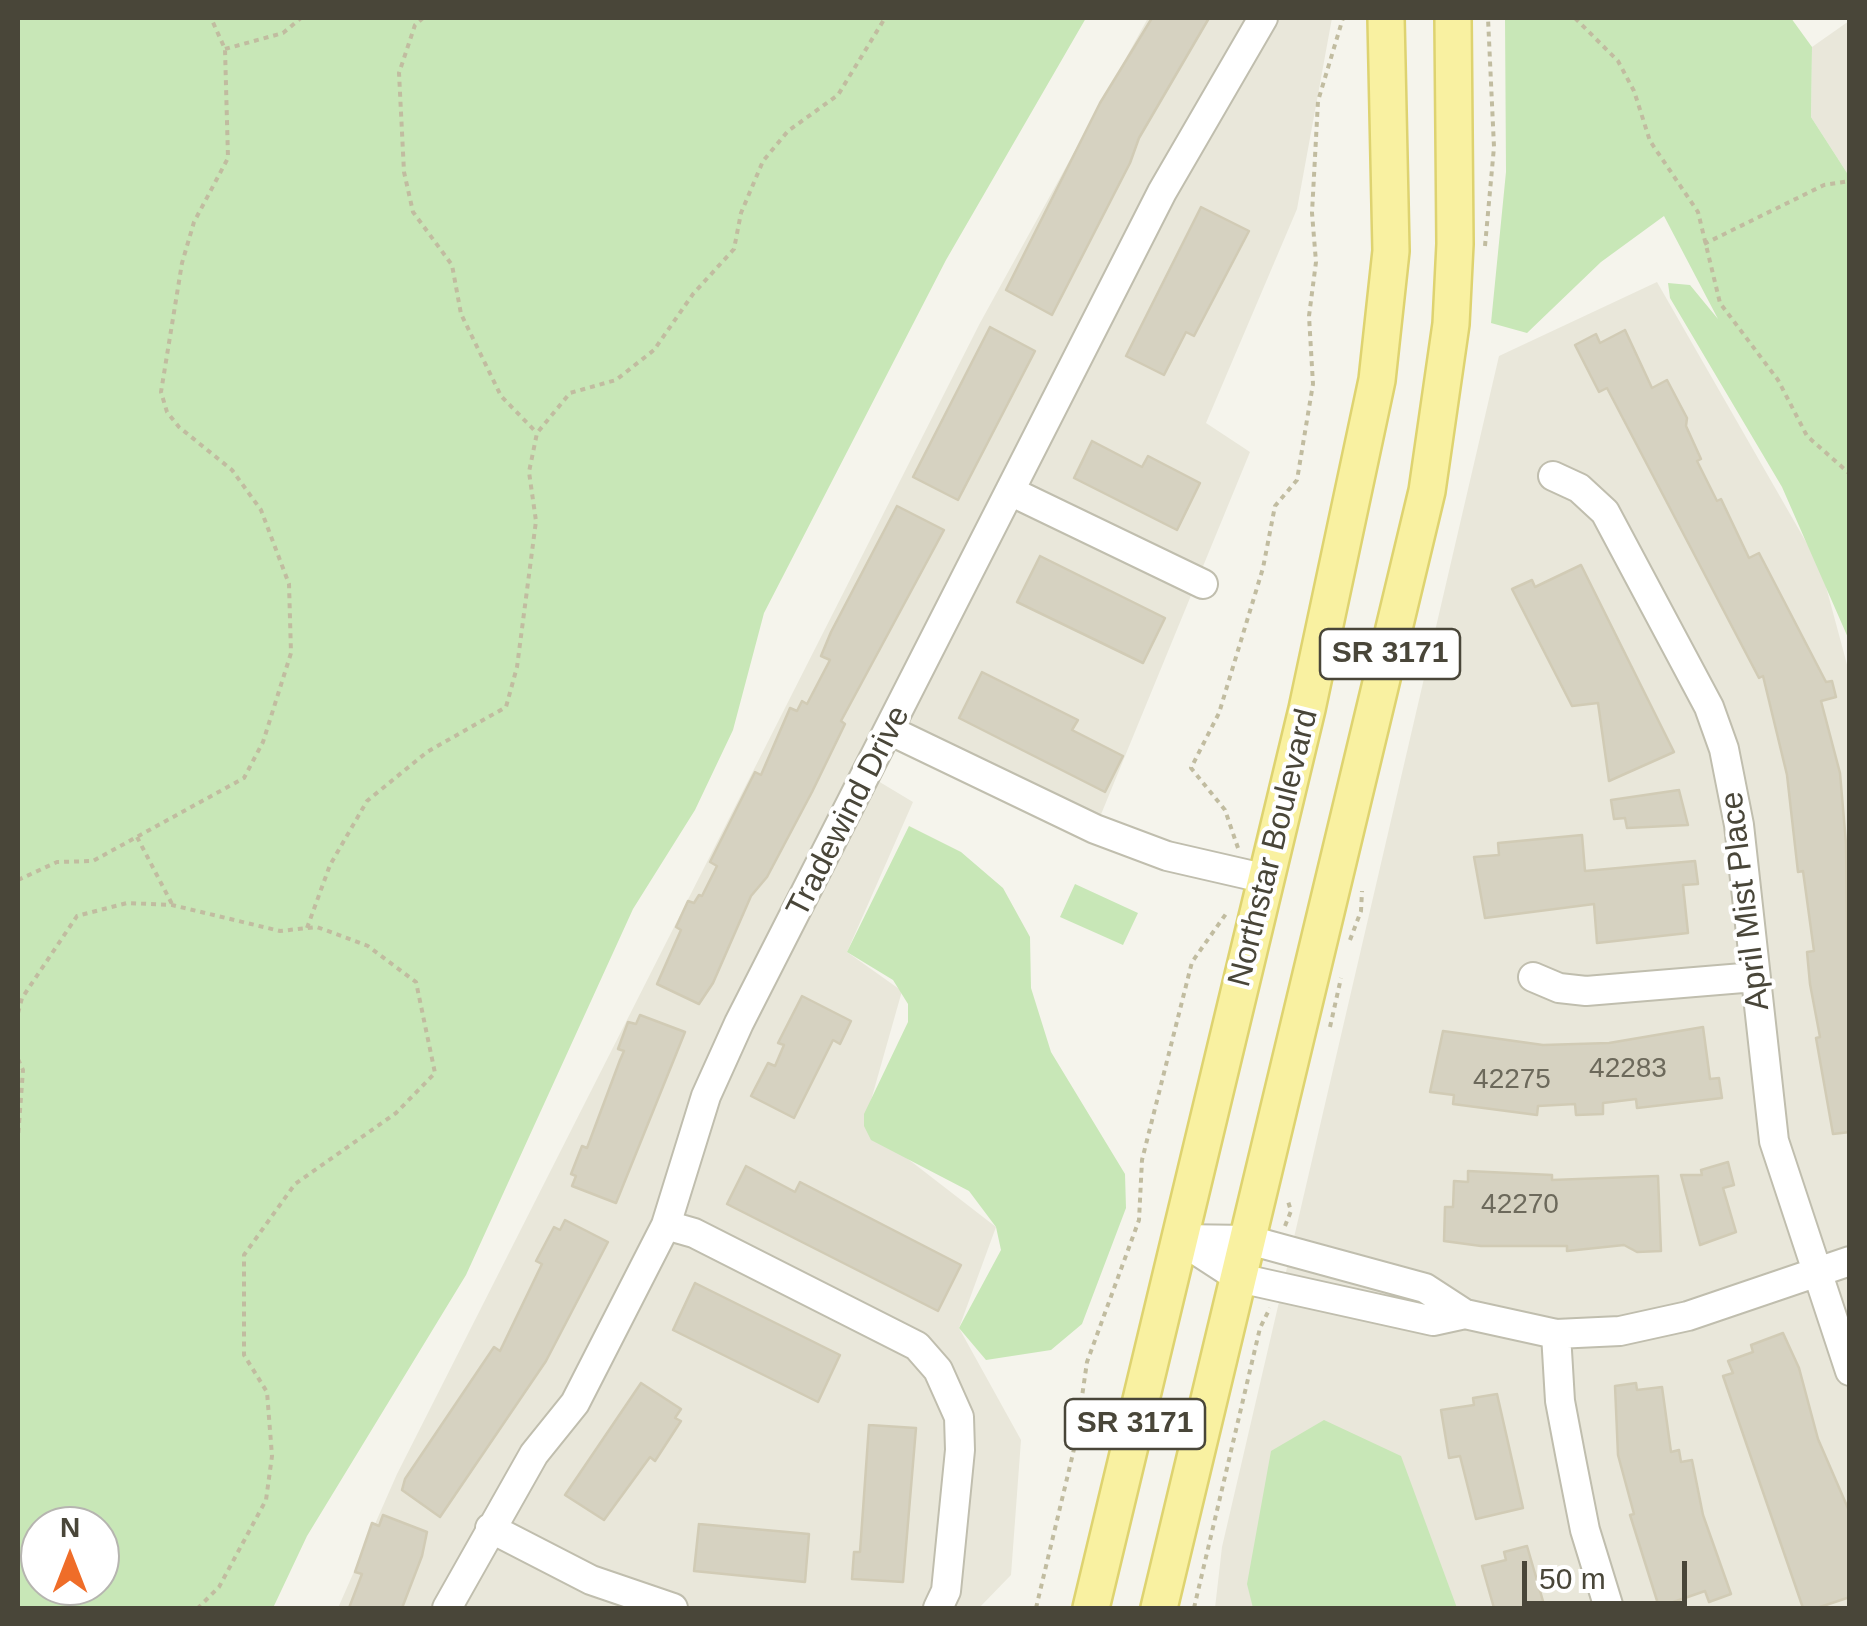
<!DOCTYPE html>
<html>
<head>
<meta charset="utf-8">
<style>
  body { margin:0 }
  #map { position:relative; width:1867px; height:1626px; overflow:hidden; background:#f5f4ec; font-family:Arial,sans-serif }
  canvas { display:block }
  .frame { position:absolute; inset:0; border:20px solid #494639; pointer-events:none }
  .north { position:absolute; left:20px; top:1506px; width:100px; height:100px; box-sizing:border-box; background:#fff; border:2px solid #b6b5b0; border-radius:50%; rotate:0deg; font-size:28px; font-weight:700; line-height:40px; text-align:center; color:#494639 }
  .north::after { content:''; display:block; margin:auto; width:35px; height:45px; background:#ef6d29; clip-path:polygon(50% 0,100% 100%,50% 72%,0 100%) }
  .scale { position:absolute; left:1522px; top:1561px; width:165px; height:45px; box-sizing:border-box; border:5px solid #494639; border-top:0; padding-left:12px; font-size:30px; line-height:35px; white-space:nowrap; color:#494639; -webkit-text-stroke:8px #fff; paint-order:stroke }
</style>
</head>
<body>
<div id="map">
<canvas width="1867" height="1626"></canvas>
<div class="frame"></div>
<div class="north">N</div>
<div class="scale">50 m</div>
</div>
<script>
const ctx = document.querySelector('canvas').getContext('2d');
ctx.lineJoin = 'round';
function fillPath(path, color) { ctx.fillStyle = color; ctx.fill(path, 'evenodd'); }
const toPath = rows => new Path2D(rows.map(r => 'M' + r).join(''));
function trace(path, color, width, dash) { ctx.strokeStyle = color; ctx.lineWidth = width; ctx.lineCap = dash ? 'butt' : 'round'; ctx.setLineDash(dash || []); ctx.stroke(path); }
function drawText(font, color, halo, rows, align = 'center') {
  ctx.font = font + ' Arial,sans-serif'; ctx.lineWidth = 8; ctx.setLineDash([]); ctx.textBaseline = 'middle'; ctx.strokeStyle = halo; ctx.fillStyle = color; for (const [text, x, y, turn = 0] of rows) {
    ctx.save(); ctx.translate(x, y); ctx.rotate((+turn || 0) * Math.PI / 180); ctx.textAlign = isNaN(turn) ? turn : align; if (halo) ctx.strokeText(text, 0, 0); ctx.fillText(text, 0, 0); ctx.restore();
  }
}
fillPath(toPath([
  [1148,18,1332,18,1297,209,1206,423,1250,452,1095,829,892,731,868,775,913,802,847,952,902,991,864,1125,996,1227,959,1328,1021,1440,1011,1575,979,1608,338,1608,397,1474,980,323],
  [1849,21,1849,176,1811,117,1812,47],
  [1657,282,1821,568,1849,672,1849,1608,1215,1608,1222,1547,1499,356]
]), '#e9e7da');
fillPath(toPath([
  [18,18,1086,18,946,260,764,613,733,730,695,810,633,909,466,1275,307,1536,273,1608,18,1608],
  [100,1526,100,1586,40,1586,40,1526],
  [1505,18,1791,18,1812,47,1811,117,1849,176,1849,640,1782,487,1670,298,1668,283,1690,285,1718,319,1664,216,1601,262,1527,333,1491,323,1506,172],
  [909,826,961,852,1003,888,1030,937,1031,988,1051,1052,1125,1174,1126,1208,1082,1324,1051,1350,986,1360,959,1328,1001,1250,996,1227,969,1191,871,1140,864,1126,864,1114,908,1022,908,1004,893,980,847,952],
  [1075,884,1138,913,1123,945,1060,917],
  [1324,1420,1401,1456,1457,1608,1253,1608,1247,1584,1271,1451]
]), '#c8e7b7');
const building = toPath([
  [1152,18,1209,18,1139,138,1130,163,1052,315,1006,290,1100,103,1152,18],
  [1201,207,1249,231,1194,336,1186,332,1164,375,1126,356,1201,207],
  [990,327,1035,351,958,500,913,477,990,327],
  [1625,330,1652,388,1667,380,1687,418,1686,426,1701,459,1697,461,1717,501,1721,499,1749,558,1759,553,1826,682,1832,681,1836,697,1821,701,1840,773,1846,843,1850,1132,1833,1134,1816,1038,1820,1037,1810,984,1807,952,1814,951,1803,871,1798,872,1787,775,1763,676,1759,678,1607,388,1599,392,1575,345,1596,334,1600,343,1625,330],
  [1092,441,1142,467,1148,456,1200,483,1177,530,1074,478,1092,441],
  [897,506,944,530,841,721,845,724,812,792,767,877,751,896,713,983,699,1004,657,984,681,930,676,927,688,901,694,903,699,895,702,896,717,866,710,862,755,772,761,775,790,708,797,711,802,701,807,704,830,660,821,656,831,632,897,506],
  [1040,556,1165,618,1143,663,1017,602,1040,556],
  [1581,565,1674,752,1609,781,1598,703,1572,706,1512,589,1532,580,1535,587,1581,565],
  [982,672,1078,720,1072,730,1123,756,1105,792,959,718,982,672],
  [1679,790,1688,825,1627,828,1625,818,1614,819,1611,800,1679,790],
  [1582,835,1585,871,1695,861,1698,884,1683,885,1688,933,1597,943,1594,904,1485,918,1474,857,1499,855,1498,843,1582,835],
  [802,996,851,1021,840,1044,833,1040,794,1118,751,1096,768,1063,775,1066,784,1045,778,1043,802,996],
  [640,1015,685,1032,616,1203,572,1186,576,1176,571,1174,582,1146,587,1148,620,1060,624,1051,618,1049,628,1022,636,1024,640,1015],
  [1703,1027,1710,1079,1719,1078,1722,1098,1637,1108,1636,1099,1603,1103,1603,1114,1576,1115,1575,1104,1538,1106,1537,1115,1453,1104,1454,1095,1430,1092,1443,1031,1543,1045,1609,1043,1703,1027],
  [1728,1162,1734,1185,1723,1188,1736,1232,1700,1245,1681,1175,1702,1175,1701,1170,1728,1162],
  [746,1166,795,1192,800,1182,961,1265,938,1311,727,1204,746,1166],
  [1468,1171,1552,1175,1552,1180,1658,1176,1661,1251,1637,1252,1624,1245,1567,1251,1567,1246,1481,1246,1444,1241,1445,1207,1453,1207,1454,1181,1468,1182,1468,1171],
  [565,1220,608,1242,546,1361,440,1517,402,1490,405,1479,494,1347,500,1351,542,1264,536,1261,554,1227,560,1230,565,1220],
  [695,1283,840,1355,818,1402,673,1330,695,1283],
  [1783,1333,1799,1368,1818,1439,1850,1513,1850,1597,1817,1608,1803,1608,1723,1376,1733,1373,1728,1361,1753,1352,1751,1345,1783,1333],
  [641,1383,681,1409,675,1418,681,1421,655,1461,650,1457,604,1520,565,1495,641,1383],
  [1636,1383,1637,1390,1662,1387,1671,1452,1679,1450,1681,1462,1692,1460,1703,1515,1731,1594,1709,1602,1705,1591,1659,1607,1630,1515,1634,1514,1618,1455,1615,1386,1636,1383],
  [1497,1394,1523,1508,1476,1519,1460,1456,1449,1458,1441,1410,1474,1405,1473,1398,1497,1394],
  [869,1425,916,1428,903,1582,852,1579,854,1552,860,1552,869,1425],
  [383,1515,427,1532,422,1556,402,1608,349,1608,362,1574,355,1572,372,1523,379,1526,383,1515],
  [699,1524,809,1534,805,1582,694,1571,699,1524],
  [1527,1546,1545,1608,1494,1608,1482,1566,1506,1560,1504,1552,1527,1546]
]);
fillPath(building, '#d6d2c1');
trace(building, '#d1cbb5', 2.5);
const minor = toPath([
  [1553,476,1579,488,1605,512,1709,707,1724,749,1739,825,1774,1141,1850,1371],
  [1012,492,1203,584],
  [891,731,1095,829,1167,856,1267,879],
  [1533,977,1559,988,1586,991,1755,977],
  [666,1225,694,1233,917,1346,938,1370,959,1417,960,1450,946,1591,938,1608],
  [1179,1239,1249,1240,1425,1288,1465,1314,1556,1334,1620,1331,1688,1316,1850,1261],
  [1179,1239,1239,1278,1433,1321,1465,1314],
  [1556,1334,1560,1401,1571,1459,1585,1530,1609,1608],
  [490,1528,591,1580,673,1608],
  [447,1608,534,1454,575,1403,666,1225,706,1096,739,1023,1162,192,1263,18]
]);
const major = toPath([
  [1091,1608,1307,709,1377,380,1391,251,1386,18],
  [1159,1608,1427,491,1451,324,1455,244,1453,18]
]);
trace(minor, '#c0beae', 32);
trace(major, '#ded370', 40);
trace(toPath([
  [423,18,415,25,399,73,404,172,413,212,452,265,461,314,501,396,537,433],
  [1575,18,1618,61,1634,91,1650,141,1698,212,1720,303,1778,380,1807,436,1850,474],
  [225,49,283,33,301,18],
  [1704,244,1824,185,1850,181],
  [1485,246,1494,147,1488,18],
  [137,837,172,904],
  [1238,848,1225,810,1191,768,1219,713,1263,568,1275,506,1297,480,1313,384,1309,316,1316,262,1312,213,1318,101,1343,18],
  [18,880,57,862,93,861,244,778,263,742,291,653,289,584,261,510,232,470,179,427,167,412,161,392,182,263,194,222,228,158,225,49,211,18],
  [307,928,330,865,367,801,427,752,506,707,517,667,536,521,529,472,537,433,570,393,616,380,654,350,693,294,734,249,741,213,763,161,788,131,838,95,885,18],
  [1350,940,1361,911,1362,891],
  [18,1013,22,998,77,916,127,903,172,905,280,931,317,927,368,946,416,982,435,1073,396,1113,295,1184,244,1255,244,1355,267,1392,272,1456,266,1500,219,1587,198,1608],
  [1330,1027,1341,978],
  [18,1059,23,1070,18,1138],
  [1285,1226,1291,1211,1287,1198],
  [18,1392,18,1409],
  [1036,1608,1075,1445,1087,1362,1139,1220,1142,1160,1192,962,1228,911],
  [1194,1608,1260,1328,1270,1308]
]), '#c1bca0', 4, [5, 5]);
trace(minor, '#fff', 28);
trace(major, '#f9f1a1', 35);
drawText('28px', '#6c695b', null, [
  ["42283",1628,1069],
  ["42275",1512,1080],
  ["42270",1520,1205]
]);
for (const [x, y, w] of [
  [1390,654,140],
  [1135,1424,140]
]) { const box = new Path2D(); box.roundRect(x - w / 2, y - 25, w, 50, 8); ctx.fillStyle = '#fff'; ctx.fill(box); trace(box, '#494639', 2.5); }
drawText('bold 30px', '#494639', null, [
  ["SR 3171",1390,654],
  ["SR 3171",1135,1424]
]);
drawText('32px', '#494639', '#fff', [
  ["Tradewind Drive",849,812,-63],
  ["Northstar Boulevard",1274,848,-76],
  ["April Mist Place",1746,901,-97]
]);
</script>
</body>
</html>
